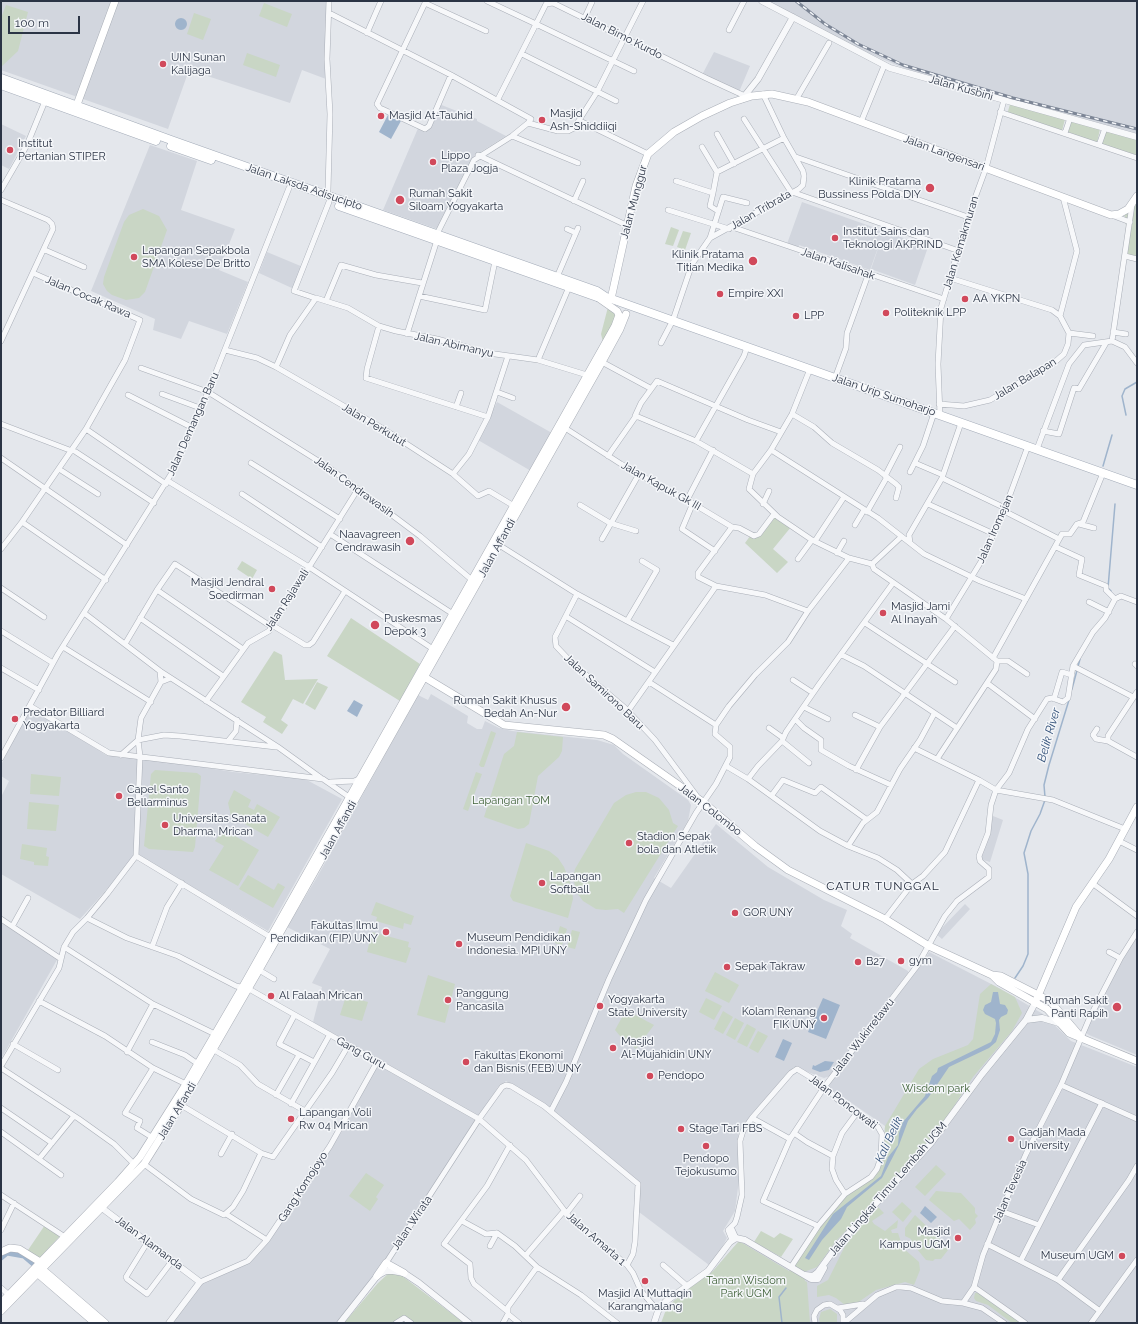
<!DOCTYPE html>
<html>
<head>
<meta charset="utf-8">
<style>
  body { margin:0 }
  #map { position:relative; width:1138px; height:1324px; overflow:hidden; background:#e4e7ec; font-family:Raleway,sans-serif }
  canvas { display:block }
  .frame { position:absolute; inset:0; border:2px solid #2b3445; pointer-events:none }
  .scale { position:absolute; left:8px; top:16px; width:72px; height:18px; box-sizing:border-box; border:2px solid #2b3445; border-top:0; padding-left:5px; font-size:12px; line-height:14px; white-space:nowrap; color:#2b3445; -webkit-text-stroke:3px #f4f6f9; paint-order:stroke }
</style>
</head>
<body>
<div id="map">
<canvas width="1138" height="1324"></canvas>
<div class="frame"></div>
<div class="scale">100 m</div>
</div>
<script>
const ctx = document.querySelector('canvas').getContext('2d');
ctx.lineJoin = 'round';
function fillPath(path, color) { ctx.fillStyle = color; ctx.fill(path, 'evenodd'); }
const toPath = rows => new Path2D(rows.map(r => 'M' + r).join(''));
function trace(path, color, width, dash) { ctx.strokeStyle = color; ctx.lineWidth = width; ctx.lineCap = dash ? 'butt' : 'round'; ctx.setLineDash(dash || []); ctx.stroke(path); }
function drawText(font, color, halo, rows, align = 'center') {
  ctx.font = font + ' Raleway,sans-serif'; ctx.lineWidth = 3; ctx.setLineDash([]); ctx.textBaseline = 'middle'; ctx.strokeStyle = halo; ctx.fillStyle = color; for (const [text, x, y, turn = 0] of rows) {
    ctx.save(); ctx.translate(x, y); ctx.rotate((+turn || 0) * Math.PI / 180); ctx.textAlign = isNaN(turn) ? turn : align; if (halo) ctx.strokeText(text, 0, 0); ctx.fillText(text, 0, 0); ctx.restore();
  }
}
fillPath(toPath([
  [1,1,327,1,326,79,302,70,290,103,189,70,168,129,1,70],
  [767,1,1137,1,1137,135,913,72,835,39],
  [714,52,750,66,739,92,702,75],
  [439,104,477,119,477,121,506,136,474,156,437,229,383,210,419,126,427,130],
  [1,124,26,136,9,169,1,165],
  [150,145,197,161,181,210,235,229,219,270,248,282,227,334,189,321,181,339,153,330,155,319,91,291],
  [802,202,884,231,870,270,799,245,798,248,787,244],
  [884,231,928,247,915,285,871,269],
  [267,252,303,267,294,289,259,273],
  [497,402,552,433,531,471,478,440],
  [431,694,468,716,467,723,477,729,482,729,485,721,499,728,512,731,597,740,614,745,623,754,688,800,691,805,688,821,654,878,671,888,716,824,768,867,824,900,847,910,841,926,852,934,850,938,908,971,908,973,830,1076,824,1078,794,1067,765,1100,738,1135,740,1172,735,1211,723,1231,727,1238,719,1253,709,1265,639,1212,639,1182,561,1117,544,1104,506,1081,498,1087,450,1163,386,1258,338,1323,172,1323,199,1286,246,1264,270,1239,341,1133,379,1061,313,1022,322,987,312,983,330,949,287,927,316,879,418,695,428,700],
  [30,707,106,755,141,757,233,772,305,779,342,799,268,931,141,857,135,858,80,919,1,874,1,797,9,781,1,776,1,765],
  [993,816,1003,820,990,862,980,859],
  [965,904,970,909,942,939,936,934],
  [1,923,51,952,58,958,1,1059],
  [1137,932,1137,1055,1089,1035,1085,1032,1110,981],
  [929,952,999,988,1043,1014,1071,1041,1137,1067,1137,1323,665,1323,672,1302,713,1271,739,1241,743,1241,791,1269,871,1178,883,1153,885,1126,827,1086,922,964]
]), '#d2d6de');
fillPath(toPath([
  [264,3,292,14,287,27,259,16],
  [6,5,28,12,18,51,1,67,1,18],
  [194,13,211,19,203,40,187,34],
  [247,53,280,65,276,77,243,65],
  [1010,104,1065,119,1062,131,1007,115],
  [1068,120,1100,129,1097,143,1064,133],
  [1105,130,1137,139,1137,156,1101,144],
  [1137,191,1137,260,1123,256,1126,226,1124,212],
  [143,209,159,216,167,230,145,292,139,298,126,300,112,295,107,291,103,284,104,277,124,222,129,215],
  [671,227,679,230,673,246,665,244],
  [683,231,691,233,685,250,677,247],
  [608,307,612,309,616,317,603,342,601,334],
  [774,514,791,527,773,549,788,562,777,573,745,543,753,532,758,536],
  [242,561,257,570,252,579,237,569],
  [351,618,420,664,400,701,327,656],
  [274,651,282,655,285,680,318,679,303,704,293,699,281,720,288,725,282,734,263,722,266,717,241,702],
  [317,682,328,687,315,710,305,704],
  [491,731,496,733,484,767,481,767,479,765],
  [517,732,563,737,562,751,559,757,538,776,529,824,524,828,518,829,484,817,504,754,514,746],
  [155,770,197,773,201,776,195,847,193,852,149,849,144,846,151,774],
  [476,772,482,774,468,811,463,809],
  [31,774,61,777,59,796,30,794],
  [234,790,251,800,248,807,254,810,257,804,280,817,268,837,231,816,228,803],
  [636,792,646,792,659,798,669,810,673,823,678,826,624,913,618,909,606,910,596,909,583,901,577,893,573,878,575,869,614,803,626,795],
  [29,802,59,805,56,831,27,829],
  [223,829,259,850,238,886,209,870,224,846,215,841],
  [526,843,549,851,558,858,564,867,572,888,573,899,568,918,513,901,510,896],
  [22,844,47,848,46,856,49,857,48,866,34,865,34,862,20,859],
  [248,875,274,890,278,883,285,887,273,908,239,889],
  [376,902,414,916,411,925,404,923,403,929,376,921,377,917,371,915],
  [560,926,567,929,562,945,555,943],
  [572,930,580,932,575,949,567,947],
  [372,932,409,942,408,947,411,948,406,963,367,952],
  [715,972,739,985,729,1003,705,991],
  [428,975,455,984,445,1023,417,1015],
  [991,984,1015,997,1022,1013,1012,1031,973,1077,939,1129,907,1168,836,1241,817,1267,804,1272,805,1281,807,1282,810,1323,661,1323,667,1307,684,1292,713,1271,739,1241,789,1271,812,1236,842,1198,871,1178,883,1153,885,1126,919,1069,933,1059,968,1045,973,1039,980,994],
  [346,996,368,1002,362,1021,340,1015],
  [706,998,722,1006,714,1020,699,1012],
  [626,1010,654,1025,636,1049,620,1036,615,1030],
  [723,1011,733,1017,723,1034,714,1029],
  [735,1018,744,1023,735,1040,726,1035],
  [747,1024,756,1029,747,1047,737,1042],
  [758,1031,768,1036,758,1053,749,1048],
  [936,1165,946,1174,925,1196,915,1187],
  [366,1173,384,1185,376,1197,378,1199,370,1211,349,1196],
  [936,1191,961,1193,975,1208,975,1213,978,1216,975,1219,976,1223,970,1230,959,1219,954,1221,929,1200],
  [902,1202,912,1211,903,1222,892,1212],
  [875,1204,884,1213,872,1221,874,1224,885,1231,898,1220,897,1228,891,1230,892,1233,898,1233,903,1248,919,1262,920,1270,914,1285,905,1282,876,1290,857,1303,845,1305,836,1298,829,1295,817,1297,817,1286,828,1280,844,1248],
  [915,1215,940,1239,939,1241,948,1250,941,1259,935,1259,933,1261,926,1260,912,1243,911,1239,905,1236,905,1228],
  [45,1225,60,1236,36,1262,26,1253],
  [761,1231,774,1238,780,1233,793,1239,781,1257,754,1242],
  [390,1272,401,1275,464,1323,344,1323,378,1283],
  [975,1293,978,1293,1021,1323,1012,1323,988,1305,976,1301,974,1298],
  [830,1309,837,1314,837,1323,820,1323,819,1319,821,1312]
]), '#c9d6c5');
fillPath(toPath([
  '175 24a6 6 0 1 1 12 0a6 6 0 1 1-12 0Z',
  [389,113,402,119,391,139,379,132],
  [354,700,363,705,357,717,347,711],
  [993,992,998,992,1000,1004,1005,1005,1008,1010,1007,1014,1001,1017,999,1020,1000,1030,996,1042,989,1048,949,1067,928,1098,917,1109,908,1121,899,1145,882,1178,847,1207,841,1219,822,1240,809,1260,805,1258,833,1214,881,1176,888,1157,898,1145,899,1133,903,1122,925,1096,932,1076,937,1072,938,1068,991,1042,995,1034,996,1023,995,1019,985,1014,983,1010,985,1005,991,1002],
  [823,998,840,1005,826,1039,808,1032],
  [783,1039,792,1043,784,1061,775,1057],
  [825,1061,834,1062,829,1070,820,1072,812,1069,813,1065,815,1066],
  [925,1206,937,1217,931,1223,920,1213]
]), '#9fb4cc');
trace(toPath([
  [1126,415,1122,396,1125,389,1137,382],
  [1103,466,1112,435],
  [1111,591,1108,588,1115,504],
  [1072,689,1080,659],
  [1045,797,1044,785,1049,765,1069,700],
  [1015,978,1023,966,1028,954,1028,874,1024,853,1031,831,1040,814,1045,800],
  [782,1323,779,1297,786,1288]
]), '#9fb4cc', 1.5);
trace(toPath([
  [1,1258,7,1253,24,1256,38,1268]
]), '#9fb4cc', 5);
const minor = toPath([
  [426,1,377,104,380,108,425,129,429,126,451,75],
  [487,1,536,24,546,4,553,3,706,78,745,96],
  [425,3,486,31],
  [329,13,451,75,531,119,528,123,512,136,474,160,437,234],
  [585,17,592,2],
  [729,30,744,1],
  [367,33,381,1],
  [522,54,616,101],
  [797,98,829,43],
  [498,99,536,24,634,71],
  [1000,112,1137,158],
  [744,119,791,192],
  [580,121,648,154],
  [861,122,884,66],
  [528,123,558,131,568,131,574,128,597,92,643,1],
  [1065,133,1070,118],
  [717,134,734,164],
  [512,136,578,163],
  [1099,145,1105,128],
  [702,147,717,172],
  [478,155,626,225],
  [796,157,968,217],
  [676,181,713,193,710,206,718,211],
  [1,190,27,145,45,101],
  [792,192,959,251],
  [713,193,717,172,784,138],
  [326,195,328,190,330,114,327,59,329,1],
  [1,200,48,220,52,224,53,229,1,341],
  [574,201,583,181],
  [668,210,729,229],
  [1114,216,1130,222],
  [732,227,944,299],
  [567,229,576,233],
  [710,238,723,197,747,203],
  [45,250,84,267],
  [1125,256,1137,259],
  [557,277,578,228],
  [950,278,1052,310,1060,316],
  [419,296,485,310,495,261],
  [315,298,294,291,329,202],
  [326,301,341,265,376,275,422,283],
  [379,326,367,369,366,378,488,417],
  [1113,332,1126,334],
  [1069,333,1093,336],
  [407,334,437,240],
  [1112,341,1132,205],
  [1112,341,1125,347,1137,363],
  [661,343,673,320,692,264,710,238,799,189,803,185,804,176,803,171,784,138,763,94],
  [225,350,257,358,276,367,382,428,453,474,478,496,489,491,514,506],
  [538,360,569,287],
  [600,361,650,388],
  [276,367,290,335,316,298,348,308,379,326,396,331,437,339,488,353,538,360,587,375],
  [141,368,208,392,328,467,420,536,472,580],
  [810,369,792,414,771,450,753,474,749,489,778,517,812,540,849,558,872,564,874,569,946,619,997,661,996,669,937,759],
  [835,378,846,348,847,333,868,275],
  [497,392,513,398],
  [162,394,200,408],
  [128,395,191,427],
  [939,404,964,406,990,400,1056,361,1064,354,1068,344,1069,333,1060,316,1077,251,1063,197],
  [456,407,461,393],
  [792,414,814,427,832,443,878,470,896,484,899,487,896,498],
  [940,415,938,364,941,308,968,217,986,168,1004,100],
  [635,416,641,403,657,381,748,420,781,432],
  [1,424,72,451],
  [565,428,621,464,670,492,687,500,732,527,739,528,754,536,759,534,774,514],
  [86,429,166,484],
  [1043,431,1059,434,1074,388,1079,389,1106,343],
  [696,441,744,356,747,347],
  [1037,449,1069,364,1084,345,1112,341],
  [771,450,878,518,924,554,980,581,1026,599],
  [76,452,154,503],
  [608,456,636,416,696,441,753,474],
  [1,458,127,545],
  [251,463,340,519],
  [915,463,943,475],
  [59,469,98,494],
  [910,472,923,446,934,413],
  [453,474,469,454,488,417,508,356],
  [885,476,900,447],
  [942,478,1005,508],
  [168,481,309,567,433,649],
  [242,494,322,547],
  [687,500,713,450],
  [693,503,682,529,715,551],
  [763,504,769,491],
  [928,504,994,534],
  [580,505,610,523,636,531],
  [1004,511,1059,539],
  [867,512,887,477],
  [22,522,106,580],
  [1079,524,1094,528],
  [855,525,864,510],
  [732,527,698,573,698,577,716,586,765,595,808,611],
  [330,534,453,614],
  [602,539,639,474],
  [815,541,844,497],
  [910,543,909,535,942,478,961,423],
  [499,545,577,594,555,637,556,646,572,663,625,708,655,740,696,795],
  [1056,547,1082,559,1079,575,1106,586,1106,590,1115,599],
  [1,549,22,522,86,429,125,360,140,320,33,273],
  [837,553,844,541],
  [798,559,812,540],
  [872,564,901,537],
  [1,588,44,617],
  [157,590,243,649],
  [577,594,627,621,657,570,642,561],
  [1089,602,1109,612],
  [84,613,160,671,278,747,321,778],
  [567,617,655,672],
  [140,618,223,676],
  [946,619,982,560,1005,508,1028,446],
  [627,621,673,645],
  [865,623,955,682],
  [1,631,53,663],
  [125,644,157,590,175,564,269,625,272,625,305,645,309,645,313,642,345,591],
  [63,647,151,702],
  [842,655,864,666,957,728],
  [993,658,1062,534,1070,534,1077,524,1083,522,1103,473],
  [997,661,1008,661,1027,674],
  [1135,664,1137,666],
  [1073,666,1133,697],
  [1,668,39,690],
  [160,671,161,682,171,678],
  [793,680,813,693],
  [649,682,716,725],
  [987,683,1035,719],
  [1054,699,1062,672,1072,675],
  [206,701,248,643,269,631,358,489],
  [30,706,109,753,323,779,349,797],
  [804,707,828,719],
  [628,711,716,586],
  [855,715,880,727],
  [795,719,804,728,821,740,821,750,849,766,891,785],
  [769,728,783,738],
  [1097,729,1093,735,1096,739,1108,741,1137,757],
  [228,741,236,731,237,720],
  [782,741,809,763],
  [1108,741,1108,736,1137,692],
  [121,755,138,740,141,718,161,682],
  [1,758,58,654,173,471,208,392,289,188],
  [726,766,748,779,820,831,848,846,878,858,897,870,912,884],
  [856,770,880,727,955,626],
  [748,779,758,766,782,741,786,732,820,683,893,583],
  [979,780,996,790,1053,800,1125,829],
  [330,782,354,781,359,779],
  [772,795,783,780,815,793,821,787,866,819],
  [1119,841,1137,850],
  [848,846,863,823,877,812,900,769,920,740,934,714],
  [136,856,140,756,138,740,164,735,180,736,276,747],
  [136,856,272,938],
  [1092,883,1137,916],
  [87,918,127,938,178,956,236,986,249,989,479,1119,526,1160,570,1218,627,1265,633,1273,641,1291,658,1311],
  [1,919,61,959],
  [885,919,912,884,923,876,945,852,979,780,914,748],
  [13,925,28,898],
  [64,947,153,1004,215,1034],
  [152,947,167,907,182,883],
  [1109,952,1120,958],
  [259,970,274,979],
  [39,1001,105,1036,153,1068,186,1084],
  [294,1016,279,1044,314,1062],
  [152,1042,185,1055,198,1064],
  [13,1044,58,1070],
  [214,1050,240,1065,258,1084,305,1111],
  [127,1052,153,1004],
  [1,1066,59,968,64,947,73,932,87,918,107,894,136,856],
  [1,1068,79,1119,114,1144,134,1164],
  [1061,1085,1137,1119],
  [276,1095,299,1055],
  [291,1104,329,1036],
  [181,1105,261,1153,273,1157,332,1073,348,1046],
  [1,1108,52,1143],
  [551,1111,566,1082,609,979,646,900,696,813,716,784,730,757,730,747,715,734,716,725,729,706,755,675,788,642,808,611,849,558],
  [752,1118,791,1073,797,1069,825,1086,837,1099,878,1127,882,1134,881,1157,877,1169,871,1177,845,1194,818,1226,791,1267],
  [1,1132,61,1175],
  [794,1133,807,1142,833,1156,832,1169,836,1180,845,1194],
  [153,1138,137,1128,140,1121,125,1113,153,1068],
  [221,1154,232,1134],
  [833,1156,842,1133,856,1114],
  [39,1159,74,1116],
  [144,1164,191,1199,224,1215,233,1207,243,1191,261,1153],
  [1,1195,65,1237],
  [1001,1211,1039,1225],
  [226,1214,267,1240],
  [566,1214,580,1196],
  [462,1221,486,1234,497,1233,515,1246,537,1267,581,1295,617,1323],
  [818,1226,763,1201,790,1139,825,1086,917,966,945,916,957,901,989,877,989,869,980,861,979,856,988,833,991,805,996,790,1009,773,1028,729,1047,699,1052,698,1063,702,1068,698,1073,666,1093,632,1105,618,1115,599,1121,596,1137,602],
  [731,1227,736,1238],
  [1,1230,14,1203],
  [732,1240,728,1230,735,1223,737,1217,742,1195,740,1141,743,1131,752,1118,790,1139],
  [147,1243,126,1277,127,1279,147,1294,172,1261],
  [987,1244,1058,1280,1100,1311],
  [490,1246,497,1233],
  [526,1255,564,1211],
  [1021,1260,1102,1103],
  [386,1263,479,1119,502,1087,506,1085,511,1086,544,1106,638,1184,635,1242,633,1254,627,1265],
  [663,1265,687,1286],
  [1058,1280,1129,1180,1137,1166],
  [200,1282,248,1261,267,1240,330,1146,377,1062],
  [974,1287,1025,1323],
  [1,1288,9,1295],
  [963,1303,974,1287,983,1255,1001,1211,1026,1154,1061,1085,1090,1017,1120,959,1137,932],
  [838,1308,863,1304],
  [507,1311,474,1284,471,1278,470,1264,444,1244,487,1186,510,1145],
  [508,1314,519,1323],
  [396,1323,404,1318,411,1323],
  [503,1323,508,1314,508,1307,537,1267],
  [815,1323,814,1316,817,1310,824,1305,830,1304,840,1310,843,1315,843,1323],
  [844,1323,877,1295,896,1287,901,1287,911,1288,942,1301,963,1303,982,1308,1004,1323],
  [1091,1323,1137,1260]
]);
const tertiary = toPath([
  [762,1,890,68,1137,137],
  [742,99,758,79,793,17],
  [1026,1020,1042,1018,1059,1023],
  [102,1208,200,1282,169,1323],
  [805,1275,813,1276,818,1272,837,1246,931,1143,982,1074,1026,1020,1035,1003],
  [340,1323,377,1276,386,1271,393,1271,404,1273,419,1283,469,1323],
  [654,1323,658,1311,665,1302,708,1271,730,1242,736,1238,745,1240,811,1279,818,1279,824,1268]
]);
const secondary = toPath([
  [75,110,115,1],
  [611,299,636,186,648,154,674,132,702,116,730,103,752,96,772,94,808,102,1111,215,1119,214,1128,209,1137,196],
  [421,675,504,725,604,735,613,739,703,802,755,846,788,870,885,919,929,946,992,975,1001,976,1050,1001,1081,1037],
  [992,975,999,982,1047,1009,1069,1033,1137,1061],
  [1035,1003,1076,907,1109,859,1137,807],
  [1,1252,10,1248,19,1249,40,1262],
  [42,1269,105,1323],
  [37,1273,95,1323],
  [377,1276,386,1263,404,1273],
  [1,1303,118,1182,140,1157,186,1084,242,988,615,326,619,315,617,311,597,297],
  [1,1311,144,1164,181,1105,259,970,602,362,620,329,626,314]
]);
const primary = toPath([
  [1,78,171,140,597,291,606,297,1137,485],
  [1,85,156,141],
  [171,146,211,160],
  [339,206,597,297,606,297]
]);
trace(minor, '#a9aeb7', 6);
trace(tertiary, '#a9aeb7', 7);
trace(secondary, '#a9aeb7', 8);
trace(primary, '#a3abb8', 9);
trace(minor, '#f7f8fa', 5);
trace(tertiary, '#f7f8fa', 6);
trace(secondary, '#fff', 7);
trace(primary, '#fff', 8);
const rail = toPath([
  [796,1,825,24,858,44,903,65,1013,98,1137,129]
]);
trace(rail, '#7d8696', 3);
trace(rail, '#f4f6f9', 1.5, [4.5]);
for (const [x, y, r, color] of [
  [163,64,4,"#d1495b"],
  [381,116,4,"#d1495b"],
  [542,120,4,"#d1495b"],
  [10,150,4,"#d1495b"],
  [433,162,4,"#d1495b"],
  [930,188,5,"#d1495b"],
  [400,200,5,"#d1495b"],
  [835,238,4,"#d1495b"],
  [134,257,4,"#d1495b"],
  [753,261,5,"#d1495b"],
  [720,294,4,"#d1495b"],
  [965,299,4,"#d1495b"],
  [886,313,4,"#d1495b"],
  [796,316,4,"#d1495b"],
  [410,541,5,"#d1495b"],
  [272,589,4,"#d1495b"],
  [883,613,4,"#d1495b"],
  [375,625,5,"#d1495b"],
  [566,707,5,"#d1495b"],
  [15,719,4,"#d1495b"],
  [119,796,4,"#d1495b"],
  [165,825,4,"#d1495b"],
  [629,843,4,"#d1495b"],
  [542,883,4,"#d1495b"],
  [735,913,4,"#d1495b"],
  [386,932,4,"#d1495b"],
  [459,944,4,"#d1495b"],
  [901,961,4,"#d1495b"],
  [858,962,4,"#d1495b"],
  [727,967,4,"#d1495b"],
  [271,996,4,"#d1495b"],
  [448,1000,4,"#d1495b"],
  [600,1006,4,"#d1495b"],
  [1117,1007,5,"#d1495b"],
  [824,1018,4,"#d1495b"],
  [613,1048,4,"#d1495b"],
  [466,1062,4,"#d1495b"],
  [650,1076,4,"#d1495b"],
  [291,1119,4,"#d1495b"],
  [681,1129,4,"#d1495b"],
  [1011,1139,4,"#d1495b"],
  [706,1146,4,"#d1495b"],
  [958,1238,4,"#d1495b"],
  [1122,1256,4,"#d1495b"],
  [645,1281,4,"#d1495b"]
]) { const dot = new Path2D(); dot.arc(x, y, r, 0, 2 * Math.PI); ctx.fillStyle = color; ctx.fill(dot); trace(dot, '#f4f6f9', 1.5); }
drawText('11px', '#2b3445', '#f4f6f9', [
  ["Jalan Bimo Kurdo",622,36,27],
  ["Jalan Kusbini",961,88,16],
  ["Jalan Langensari",944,153,20],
  ["Jalan Laksda Adisucipto",304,187,19],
  ["Jalan Munggur",634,202,-75],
  ["Jalan Tribrata",761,210,-30],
  ["Jalan Kemakmuran",961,243,-73],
  ["Jalan Kalisahak",838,264,19],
  ["Jalan Cocak Rawa",88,297,23],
  ["Jalan Abimanyu",454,345,13],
  ["Jalan Balapan",1025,379,-31],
  ["Jalan Urip Sumoharjo",884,395,19],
  ["Jalan Demangan Baru",193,424,-66],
  ["Jalan Perkutut",374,425,31],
  ["Jalan Kapuk Gk III",661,486,29],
  ["Jalan Cendrawasih",354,487,36],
  ["Jalan Iromejan",995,529,-66],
  ["Jalan Affandi",497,548,-61],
  ["Jalan Rajawali",287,600,-57],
  ["Jalan Samirono Baru",604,692,43],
  ["Jalan Colombo",710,810,38],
  ["Jalan Affandi",338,830,-61],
  ["Jalan Wukirretawu",863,1037,-52],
  ["Gang Guru",361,1053,29],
  ["Jalan Poncowati",843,1102,37],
  ["Jalan Affandi",177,1111,-59],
  ["Gang Komojoyo",303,1187,-57],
  ["Jalan Lingkar Timur Lembah UGM",888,1189,-49],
  ["Jalan Tevesia",1010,1191,-66],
  ["Jalan Wirata",412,1223,-56],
  ["Jalan Amarta 1",596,1239,41],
  ["Jalan Alamanda",149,1243,37]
]);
drawText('11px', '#2b3445', '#f4f6f9', [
  ["UIN Sunan",171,58],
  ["Kalijaga",171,71],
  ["Masjid",550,114],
  ["Ash-Shiddiiqi",550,127],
  ["Masjid At-Tauhid",389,116],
  ["Institut",18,144],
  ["Pertanian STIPER",18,157],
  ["Lippo",441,156],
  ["Plaza Jogja",441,169],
  ["Klinik Pratama",921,182,"right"],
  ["Bussiness Polda DIY",921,195,"right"],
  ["Rumah Sakit",409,194],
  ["Siloam Yogyakarta",409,207],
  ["Institut Sains dan",843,232],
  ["Teknologi AKPRIND",843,245],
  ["Lapangan Sepakbola",142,251],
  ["SMA Kolese De Britto",142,264],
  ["Klinik Pratama",744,255,"right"],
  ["Titian Medika",744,268,"right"],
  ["Empire XXI",728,294],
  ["AA YKPN",973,299],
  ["Politeknik LPP",894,313],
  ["LPP",804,316],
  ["Naavagreen",401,535,"right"],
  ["Cendrawasih",401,548,"right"],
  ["Masjid Jendral",264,583,"right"],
  ["Soedirman",264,596,"right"],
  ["Masjid Jami",891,607],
  ["Al Inayah",891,620],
  ["Puskesmas",384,619],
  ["Depok 3",384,632],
  ["Rumah Sakit Khusus",557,701,"right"],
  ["Bedah An-Nur",557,714,"right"],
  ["Predator Billiard",23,713],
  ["Yogyakarta",23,726],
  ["Capel Santo",127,790],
  ["Bellarminus",127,803],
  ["Universitas Sanata",173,819],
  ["Dharma, Mrican",173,832],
  ["Stadion Sepak",637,837],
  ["bola dan Atletik",637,850],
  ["Lapangan",550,877],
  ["Softball",550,890],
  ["GOR UNY",743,913],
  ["Fakultas Ilmu",378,926,"right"],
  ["Pendidikan (FIP) UNY",378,939,"right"],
  ["Museum Pendidikan",467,938],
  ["Indonesia. MPI UNY",467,951],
  ["gym",909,961],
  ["B27",866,962],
  ["Sepak Takraw",735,967],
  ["Panggung",456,994],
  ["Pancasila",456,1007],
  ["Al Falaah Mrican",279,996],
  ["Yogyakarta",608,1000],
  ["State University",608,1013],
  ["Rumah Sakit",1108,1001,"right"],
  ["Panti Rapih",1108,1014,"right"],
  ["Kolam Renang",816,1012,"right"],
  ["FIK UNY",816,1025,"right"],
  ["Masjid",621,1042],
  ["Al-Mujahidin UNY",621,1055],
  ["Fakultas Ekonomi",474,1056],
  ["dan Bisnis (FEB) UNY",474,1069],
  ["Pendopo",658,1076],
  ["Lapangan Voli",299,1113],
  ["Rw 04 Mrican",299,1126],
  ["Stage Tari FBS",689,1129],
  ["Gadjah Mada",1019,1133],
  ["University",1019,1146],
  ["Pendopo",706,1159,"center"],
  ["Tejokusumo",706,1172,"center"],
  ["Masjid",950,1232,"right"],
  ["Kampus UGM",950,1245,"right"],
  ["Museum UGM",1114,1256,"right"],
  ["Masjid Al Muttaqin",645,1294,"center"],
  ["Karangmalang",645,1307,"center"]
], 'left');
drawText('11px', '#3f6138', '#f4f6f9', [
  ["Lapangan TOM",511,801],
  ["Wisdom park",936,1089],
  ["Taman Wisdom",746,1281],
  ["Park UGM",746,1294]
]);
drawText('italic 12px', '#34527a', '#f4f6f9', [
  ["Belik River",1049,735,-74],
  ["Kali Belik",889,1140,-65]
]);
ctx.letterSpacing = '1px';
drawText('12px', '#1d2536', '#f4f6f9', [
  ["CATUR TUNGGAL",883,886]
]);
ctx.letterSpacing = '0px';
</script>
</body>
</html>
